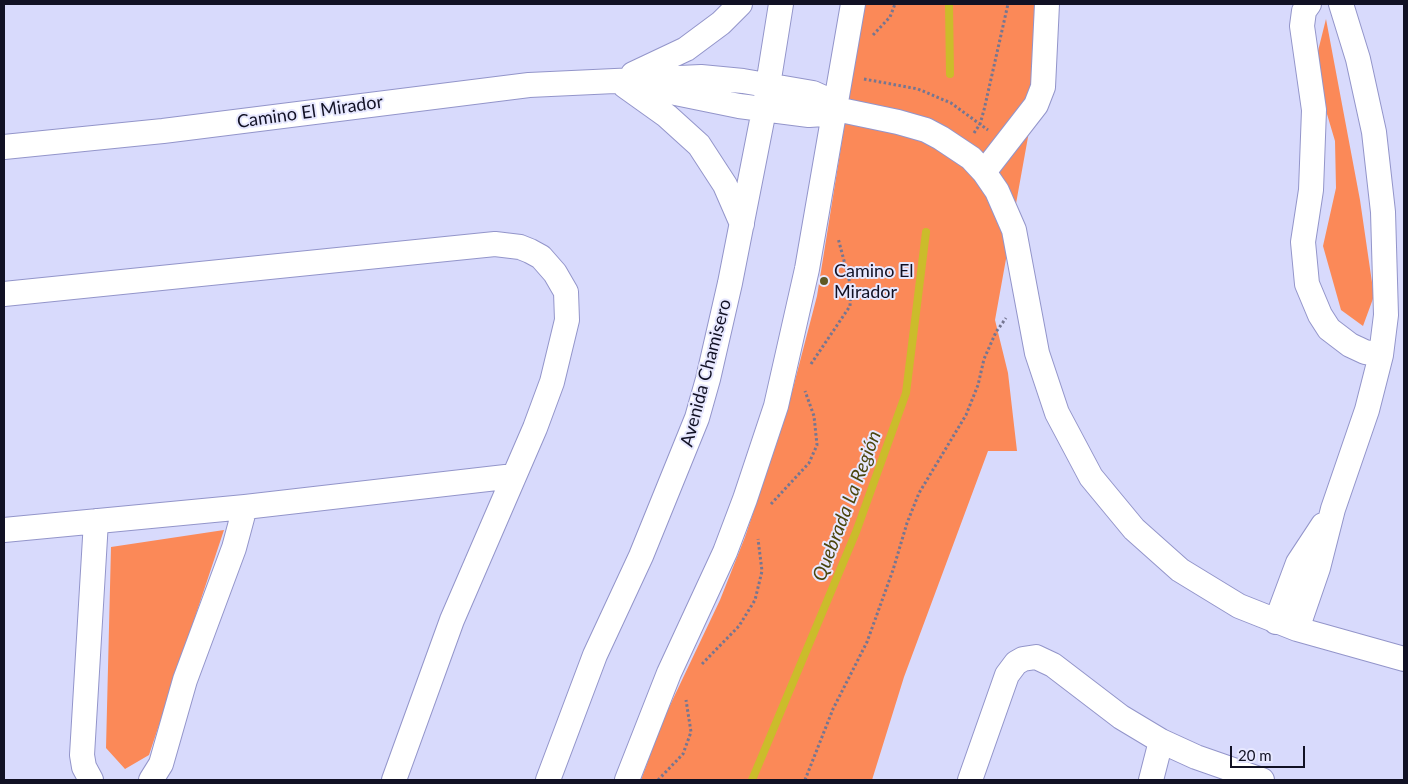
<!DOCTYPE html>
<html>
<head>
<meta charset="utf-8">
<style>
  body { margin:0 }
  #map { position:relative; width:1408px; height:784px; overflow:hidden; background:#d8dafc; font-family:Lato,sans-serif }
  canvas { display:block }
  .frame { position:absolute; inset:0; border:5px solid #111124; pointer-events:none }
  .scale { position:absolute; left:1230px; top:746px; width:75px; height:22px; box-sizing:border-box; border:2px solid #111124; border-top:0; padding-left:6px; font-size:15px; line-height:18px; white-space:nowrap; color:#111124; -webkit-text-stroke:4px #e7e8ff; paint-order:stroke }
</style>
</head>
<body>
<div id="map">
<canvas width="1408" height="784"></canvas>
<div class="frame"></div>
<div class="scale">20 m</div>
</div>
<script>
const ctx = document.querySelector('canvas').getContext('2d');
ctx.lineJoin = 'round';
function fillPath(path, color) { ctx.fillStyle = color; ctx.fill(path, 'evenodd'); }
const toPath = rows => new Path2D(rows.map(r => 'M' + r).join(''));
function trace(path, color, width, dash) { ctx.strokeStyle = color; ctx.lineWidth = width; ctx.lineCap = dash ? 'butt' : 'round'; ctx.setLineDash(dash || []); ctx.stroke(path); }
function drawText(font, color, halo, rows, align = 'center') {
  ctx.font = font + ' Lato,sans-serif'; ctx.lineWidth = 4; ctx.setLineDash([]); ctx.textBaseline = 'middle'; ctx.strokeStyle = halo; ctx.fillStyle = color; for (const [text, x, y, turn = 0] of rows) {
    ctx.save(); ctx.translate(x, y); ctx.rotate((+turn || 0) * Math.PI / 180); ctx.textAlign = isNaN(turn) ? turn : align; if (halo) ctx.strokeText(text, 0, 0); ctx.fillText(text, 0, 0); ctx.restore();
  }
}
fillPath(toPath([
  [864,4,1052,4,995,320,1008,373,1017,451,988,451,904,677,872,780,641,780,663,720,720,600,745,537,786,415,817,296],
  [1326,19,1360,200,1374,296,1363,326,1341,310,1323,246,1336,188,1335,141,1324,104,1317,55],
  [224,530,149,755,125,769,106,748,111,547]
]), '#fb8958');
trace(toPath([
  [949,4,950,74],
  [752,780,856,532,906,393,926,232]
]), '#cbbc2b', 8);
const minor = toPath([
  [1309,4,1304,11,1302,26,1314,110,1311,190,1303,242,1307,284,1320,315,1329,329,1350,345,1365,352,1381,355],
  [633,74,686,49,721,23,740,4],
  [625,86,667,116,699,145,725,185,742,224],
  [651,88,739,106,809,115,824,114,836,109],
  [4,147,163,131,529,85,701,77,743,81,813,93,824,98,836,109,898,122,926,130,941,138,971,158,984,172,997,191,1014,230,1037,353,1057,413,1091,477,1134,529,1180,570,1239,606,1297,629,1404,659],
  [984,172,1036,105,1043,87,1047,4],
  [4,294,495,244,520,247,530,251,541,257,555,273,566,292,567,320,552,382,535,428,452,620,394,780],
  [4,530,245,507,514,476],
  [1276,622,1298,563,1323,525],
  [1297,629,1318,568,1333,509,1367,410,1381,355,1386,315,1383,212,1374,132,1358,59,1341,4],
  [91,780,84,767,82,755,96,521],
  [151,780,161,764,185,680,234,548,245,507],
  [548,780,595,655,641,556,697,418,708,379,730,283,764,110,781,4],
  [627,780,669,673,725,552,745,499,776,406,807,269,853,4],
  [970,780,1007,675,1016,663,1023,659,1036,657,1053,665,1121,717,1161,741,1196,757,1262,780],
  [1151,780,1161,741]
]);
trace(minor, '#9395ca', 26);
trace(toPath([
  [873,35,890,17,895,4],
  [864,79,918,89,951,103,988,130],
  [974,133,980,124,984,110,1008,4],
  [811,364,850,306,851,287,838,238],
  [771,504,809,463,817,445,814,416,805,391],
  [702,664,739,626,755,600,762,571,758,539],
  [658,780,683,754,691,732,686,700],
  [805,780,833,709,867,642,893,570,907,523,919,493,966,415,978,385,984,359,996,332,1006,318]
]), '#757691', 3, [2.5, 2.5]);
trace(minor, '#fff', 24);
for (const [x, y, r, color] of [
  [824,281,5,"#5d5824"]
]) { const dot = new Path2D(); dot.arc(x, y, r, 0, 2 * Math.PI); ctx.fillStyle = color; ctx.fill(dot); trace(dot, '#e7e8ff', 2); }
drawText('18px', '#111124', '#e7e8ff', [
  ["Camino El Mirador",310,112,-8],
  ["Avenida Chamisero",706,373,-75]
]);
drawText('18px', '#111124', '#e7e8ff', [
  ["Camino El",834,271],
  ["Mirador",834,292]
], 'left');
drawText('italic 19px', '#4b450d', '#e7e8ff', [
  ["Quebrada La Región",847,506,-69]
]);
</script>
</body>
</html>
